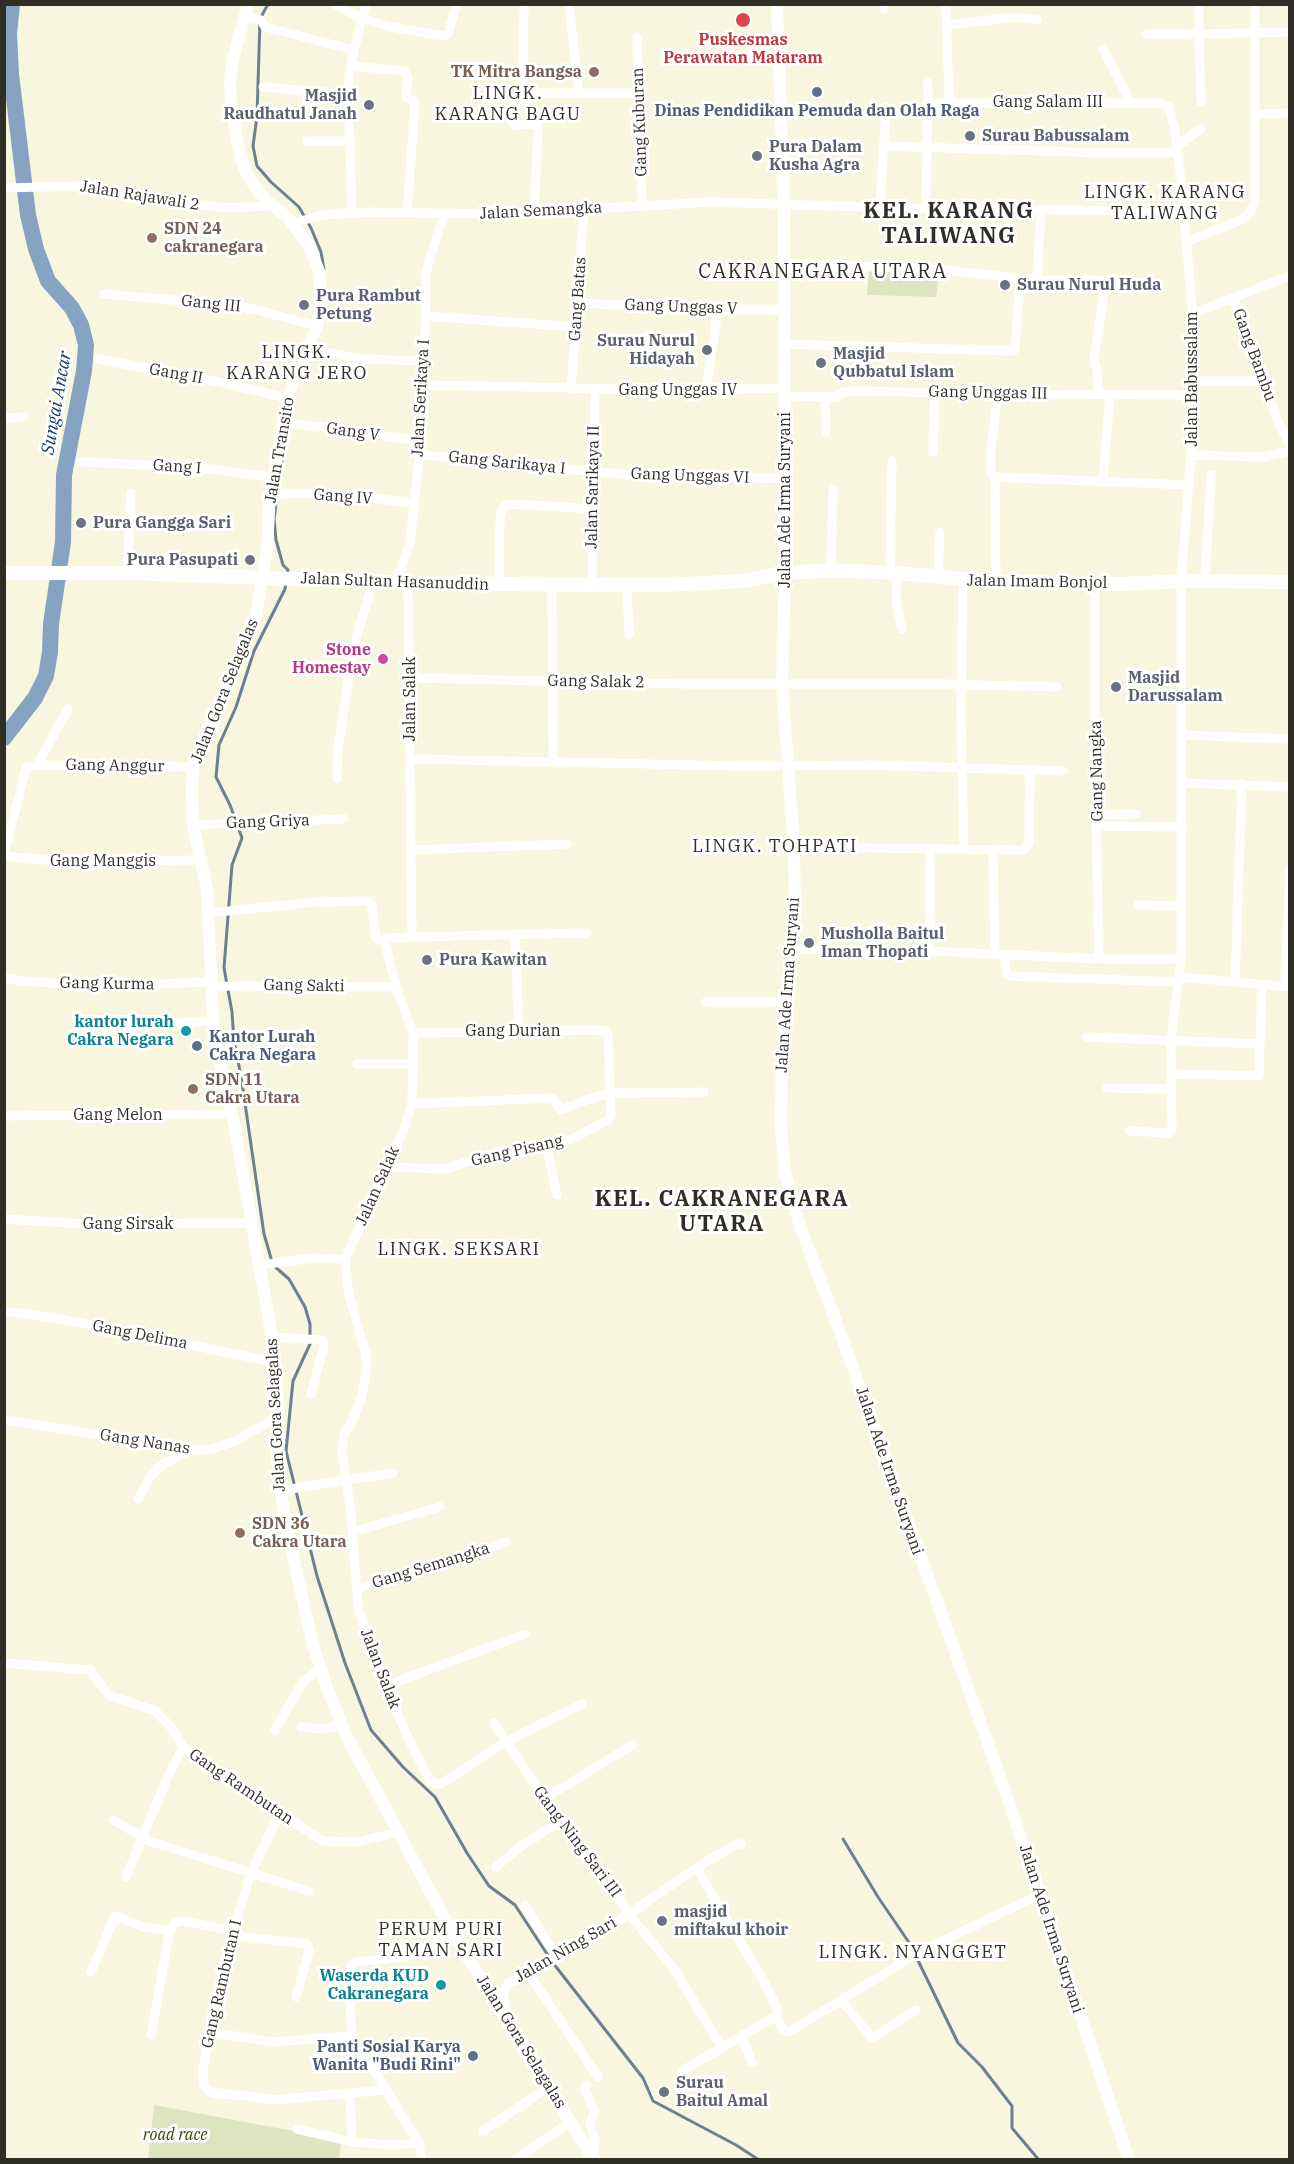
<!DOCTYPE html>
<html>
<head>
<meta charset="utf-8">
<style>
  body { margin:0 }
  #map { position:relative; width:1294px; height:2164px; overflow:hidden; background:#f9f6df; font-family:"IBM Plex Serif",serif }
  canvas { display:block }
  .frame { position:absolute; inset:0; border:6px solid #302f26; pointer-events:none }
</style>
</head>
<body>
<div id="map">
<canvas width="1294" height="2164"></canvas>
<div class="frame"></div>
</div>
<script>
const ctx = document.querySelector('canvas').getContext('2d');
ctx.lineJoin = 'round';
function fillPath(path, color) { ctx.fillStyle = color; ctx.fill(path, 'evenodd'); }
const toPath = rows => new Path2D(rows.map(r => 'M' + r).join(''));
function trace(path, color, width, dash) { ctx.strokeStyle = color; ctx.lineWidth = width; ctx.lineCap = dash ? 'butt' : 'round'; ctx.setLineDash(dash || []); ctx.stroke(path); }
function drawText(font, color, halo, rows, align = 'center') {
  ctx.font = font + ' "IBM Plex Serif",serif'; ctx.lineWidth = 6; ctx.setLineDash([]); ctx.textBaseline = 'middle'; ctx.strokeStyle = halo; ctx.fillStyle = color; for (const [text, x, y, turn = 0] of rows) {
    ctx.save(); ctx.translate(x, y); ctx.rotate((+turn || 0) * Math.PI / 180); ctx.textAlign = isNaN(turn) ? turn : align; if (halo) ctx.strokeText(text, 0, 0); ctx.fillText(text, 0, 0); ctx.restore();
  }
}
fillPath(toPath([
  [869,270,939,272,936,297,867,295],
  [154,2105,341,2140,339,2159,148,2160]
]), '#dde4c2');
trace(toPath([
  [268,4,260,19,257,116,253,146,257,166,271,182,299,207,311,228,321,252,324,269],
  [283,454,274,519,276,540,283,565,288,570,287,575],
  [286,582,285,589,254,651,236,707,219,745,216,777,230,805,242,838,232,865,224,968,232,1012,234,1041,241,1076,264,1234,273,1265,289,1279,305,1307,310,1324,310,1344,293,1381,286,1451,317,1576,345,1663,371,1730,403,1767,435,1797,467,1853,489,1886,515,1905,549,1957],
  [843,1839,878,1897,910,1944,958,2043,982,2067,1012,2106,1012,2128,1039,2160],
  [553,1963,643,2078,653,2101,736,2145,759,2160]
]), '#6c8092', 3);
trace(toPath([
  [4,738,35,698,46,676,50,652,51,624,63,542,64,475,84,371,86,345,81,325,72,308,48,281,36,249,28,215,11,74,9,34,12,4]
]), '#86a3c1', 16);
trace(toPath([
  [334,4,361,18,391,27,444,36,448,34,457,4],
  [524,4,523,89,524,93,640,93],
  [569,4,579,93],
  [946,4,949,102],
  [884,9,884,4],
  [244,16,261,20,265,27,354,50],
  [947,25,1015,17,1037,20],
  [1147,34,1199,34,1199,4],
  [637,38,642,206],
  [1103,49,1131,103],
  [743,56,779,58],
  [351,66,404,71,408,77,406,97,413,101,415,105,407,212],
  [263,87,348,94],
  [529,94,526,105,515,105,512,108,512,122,515,125,534,124,538,127,534,213],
  [1201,102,1199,34,1290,32],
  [928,103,1160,103,1168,106,1174,126,1181,179,1194,330,1191,455,1181,581,1181,959,1171,1039,1172,1130,1169,1133,1130,1131],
  [1257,114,1290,113],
  [307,141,349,141],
  [884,146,1103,153,1178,153],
  [1177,147,1201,128],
  [4,188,82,186,221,208,274,206],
  [880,208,886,107],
  [926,209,928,83],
  [352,213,348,83,354,50,366,4],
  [293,223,323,215,367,212,500,214,711,202,926,209,1183,211],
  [1186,242,1241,220,1251,211,1255,203,1255,4],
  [784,263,942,270,1037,280,1101,280,1105,285,1094,360,1097,370,1098,394],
  [1037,280,1041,209],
  [104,294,230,305,253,309,317,326],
  [1233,298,1263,373,1275,415,1290,446],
  [578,303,718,310,785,310],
  [1194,313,1290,276],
  [425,316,576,327],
  [785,344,1013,351,1015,349,1020,278],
  [306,348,361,359,426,361],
  [98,359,214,381,288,398],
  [1194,381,1265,381],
  [425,385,668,390,784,388],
  [571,389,584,210],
  [706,389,718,310],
  [785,396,836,397,843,392,855,391,998,394,1193,395],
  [825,396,826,432],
  [4,418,24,417],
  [283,422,421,441],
  [933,452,935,393],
  [419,454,483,462,634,475,785,479],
  [1191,455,1263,457,1290,451],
  [80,462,191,467,273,477],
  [995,477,1189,485],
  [1103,480,1110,394],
  [270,494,330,493,413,503],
  [831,570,833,489],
  [127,573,131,493],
  [890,573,892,461],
  [897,573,896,601,902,629],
  [938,577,940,532],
  [963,580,961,712,964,848],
  [1205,581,1211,475],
  [396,582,410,543,424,412,426,272,444,214],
  [996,582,995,477,991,473,991,450,998,394],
  [408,583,412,937,387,938,385,943,396,987,413,1033,412,1104,403,1132,368,1210,345,1259,349,1295,365,1351,367,1365,362,1396,352,1421,344,1435,342,1452,351,1513,358,1608,385,1686,412,1746,430,1781,434,1784,441,1784,505,1742,582,1704],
  [1095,583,1095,778,1099,959],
  [499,584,500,517,502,509,506,505,515,504,593,509],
  [552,585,553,761],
  [592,585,595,389],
  [627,585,629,634],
  [410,678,682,684,945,684,1057,687],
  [1181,735,1286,739],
  [410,759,745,766,869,765,1063,771],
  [37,765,193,767],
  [337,779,338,749,353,649,373,582],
  [1183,783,1290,787],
  [1097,815,1136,814],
  [193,825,344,819],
  [1098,826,1183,827],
  [794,847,1024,850,1029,843,1030,770],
  [930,848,930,951],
  [993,849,995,954],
  [411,850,567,844],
  [4,855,26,768,37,765,68,709],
  [4,856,56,861,201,860],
  [1138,905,1182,906],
  [209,913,317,902,369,901,372,907,376,938,385,941],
  [515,935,519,1031],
  [412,937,586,933],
  [791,949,930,951,1099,959,1181,959],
  [1005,955,1006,974,1011,976,1179,982],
  [1180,977,1290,987],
  [4,978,21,981,66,984,159,984,211,982],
  [1235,981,1242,784],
  [211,986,396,987],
  [1285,986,1290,869],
  [706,1002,786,1002],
  [105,1028,213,1021],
  [1087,1037,1260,1044],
  [357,1064,414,1064],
  [1171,1074,1259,1076,1262,984],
  [1107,1088,1172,1089],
  [412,1104,549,1098,553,1099,561,1110,586,1100,610,1093,704,1092],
  [4,1116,232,1114],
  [546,1144,557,1195],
  [387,1167,446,1169,494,1153,572,1139,609,1119,611,1115,608,1034,604,1030,413,1033],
  [4,1219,84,1224,252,1223],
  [260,1265,314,1258,345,1259],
  [4,1311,61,1319,275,1362],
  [272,1337,323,1340,324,1345,311,1394],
  [4,1420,147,1442,189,1451,212,1449,235,1441,278,1417],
  [280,1492,301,1487,393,1473],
  [138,1499,150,1477,158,1469,165,1463,189,1451],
  [352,1532,440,1507],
  [356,1589,506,1542],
  [4,1663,90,1670,109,1695,155,1711,172,1728,183,1747,322,1841,357,1842,398,1832],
  [385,1686,525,1634],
  [494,1723,564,1829,607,1877,628,1913,674,1969,722,2048],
  [301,1727,321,1729,342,1725],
  [275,1730,302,1683,320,1668],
  [544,1799,632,1745],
  [279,1814,251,1873,233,1931,212,2013,203,2070,204,2087,212,2093,247,2096,273,2100,385,2090],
  [113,1820,152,1842,309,1891],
  [496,1867,520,1847,559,1822],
  [126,1877,168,1776,183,1747],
  [525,1906,556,1956],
  [527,1971,598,2077],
  [91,1972,115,1916,143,1927,163,1930,170,1930,176,1922,183,1921,233,1931,243,1937,307,1944,309,1951,296,1997],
  [841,2000,872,2038,916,2010],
  [776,2016,784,2031,789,2032,923,1950,1039,1895],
  [508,2018,503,1992,508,1984,602,1932,706,1862,737,1844,742,1844],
  [209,2032,273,2042,352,2036],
  [151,2035,170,1930],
  [742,2036,752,2063],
  [682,2071,776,2016,778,2013,775,2004,763,1980,697,1869],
  [586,2085,585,2090,594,2111,590,2125,595,2141,593,2158],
  [350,2094,352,2142],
  [297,2129,352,2142,391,2145,419,2143],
  [483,2131,549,2087],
  [422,2160,419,2143,352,2036,348,1972,351,1966,356,1962,406,1957,453,1934],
  [514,2160,570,2122]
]), '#fff', 9);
trace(toPath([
  [248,4,233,59,230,81,231,107,240,155,246,172,255,187,267,201,288,218,308,244,319,271,321,300,317,326,294,378,283,422,270,494,267,548,256,615,241,654,207,730,193,767,192,791,193,825,207,889,213,1021,222,1072,234,1123,273,1342,278,1402,277,1458,284,1517,313,1645,328,1691,346,1735,453,1934,594,2160],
  [777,4,784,205,785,573,782,683,794,847,795,911,782,1055,781,1128,785,1173,801,1229,840,1332,1003,1785,1129,2160]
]), '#fff', 12);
trace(toPath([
  [4,573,127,573,408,583,592,585,665,585,743,581,785,573,831,570,897,573,996,582,1122,584,1181,581,1290,582]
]), '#fff', 14);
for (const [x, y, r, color] of [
  [743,20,8,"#e0444e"],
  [594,72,6,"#8d6e63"],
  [817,92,6,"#5c6f8a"],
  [369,105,6,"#6b7280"],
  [970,136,6,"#6b7280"],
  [757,156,6,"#6b7280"],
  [152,238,6,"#8d6e63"],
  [1005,285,6,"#6b7280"],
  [304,305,6,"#6b7280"],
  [707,350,6,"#6b7280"],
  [821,363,6,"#6b7280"],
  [81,523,6,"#6b7280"],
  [250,560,6,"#6b7280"],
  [383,659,6,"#d1479c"],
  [1116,687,6,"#6b7280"],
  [809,943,6,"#6b7280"],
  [427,960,6,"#6b7280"],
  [186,1031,6,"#0f9aa8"],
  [197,1046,6,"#5c6f8a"],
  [193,1089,6,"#8d6e63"],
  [240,1533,6,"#8d6e63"],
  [662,1921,6,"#6b7280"],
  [441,1985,6,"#0f9aa8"],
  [473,2056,6,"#5c6f8a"],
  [664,2092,6,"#6b7280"]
]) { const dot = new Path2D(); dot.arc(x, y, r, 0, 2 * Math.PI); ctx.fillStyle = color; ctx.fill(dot); trace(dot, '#fff', 2); }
drawText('bold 16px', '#be3a42', '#fff', [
  ["Puskesmas",743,40],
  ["Perawatan Mataram",743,58]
]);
drawText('bold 16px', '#785e54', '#fff', [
  ["TK Mitra Bangsa",582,72,"right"],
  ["SDN 24",164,229],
  ["cakranegara",164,247],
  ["SDN 11",205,1080],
  ["Cakra Utara",205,1098],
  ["SDN 36",252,1524],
  ["Cakra Utara",252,1542]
], 'left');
drawText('bold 16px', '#5b616d', '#fff', [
  ["Masjid",357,96,"right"],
  ["Raudhatul Janah",357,114,"right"],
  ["Surau Babussalam",982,136],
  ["Pura Dalam",769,147],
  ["Kusha Agra",769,165],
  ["Surau Nurul Huda",1017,285],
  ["Pura Rambut",316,296],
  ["Petung",316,314],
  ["Surau Nurul",695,341,"right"],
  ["Hidayah",695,359,"right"],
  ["Masjid",833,354],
  ["Qubbatul Islam",833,372],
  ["Pura Gangga Sari",93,523],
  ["Pura Pasupati",238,560,"right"],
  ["Masjid",1128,678],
  ["Darussalam",1128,696],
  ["Musholla Baitul",821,934],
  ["Iman Thopati",821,952],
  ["Pura Kawitan",439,960],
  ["masjid",674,1912],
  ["miftakul khoir",674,1930],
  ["Surau",676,2083],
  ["Baitul Amal",676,2101]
], 'left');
drawText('16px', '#302f26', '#fff', [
  ["Gang Salam III",1048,102],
  ["Gang Kuburan",640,122,-92],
  ["Jalan Rajawali 2",140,196,9],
  ["Jalan Semangka",541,211,-3],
  ["Gang Batas",578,299,-86],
  ["Gang III",211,304,6],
  ["Gang Unggas V",681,307,2],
  ["Gang Bambu",1254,355,70],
  ["Gang II",176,374,10],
  ["Jalan Babussalam",1192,379,-90],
  ["Gang Unggas IV",678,390],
  ["Gang Unggas III",988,393,1],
  ["Jalan Serikaya I",421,398,-87],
  ["Gang V",353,432,8],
  ["Jalan Transito",280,450,-80],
  ["Gang Sarikaya I",507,463,6],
  ["Gang I",177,467,4],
  ["Gang Unggas VI",690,476,2],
  ["Jalan Sarikaya II",593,487,-89],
  ["Gang IV",343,497,4],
  ["Jalan Ade Irma Suryani",785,500,-90],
  ["Jalan Sultan Hasanuddin",395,582,2],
  ["Jalan Imam Bonjol",1037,582,1],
  ["Gang Salak 2",596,682,1],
  ["Jalan Gora Selagalas",225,691,-68],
  ["Jalan Salak",410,699,-90],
  ["Gang Anggur",115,766,1],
  ["Gang Nangka",1097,771,-91],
  ["Gang Griya",268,822,-2],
  ["Gang Manggis",103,861],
  ["Gang Kurma",107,984,1],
  ["Jalan Ade Irma Suryani",788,985,-86],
  ["Gang Sakti",304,986,1],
  ["Gang Durian",513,1031],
  ["Gang Melon",118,1115],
  ["Gang Pisang",517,1151,-13],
  ["Jalan Salak",378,1186,-66],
  ["Gang Sirsak",128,1224],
  ["Gang Delima",140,1335,11],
  ["Jalan Gora Selagalas",276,1415,-93],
  ["Gang Nanas",145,1442,9],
  ["Jalan Ade Irma Suryani",889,1471,71],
  ["Gang Semangka",431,1566,-17],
  ["Jalan Salak",380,1669,69],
  ["Gang Rambutan",241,1787,34],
  ["Gang Ning Sari III",577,1842,53],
  ["Jalan Ade Irma Suryani",1051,1929,72],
  ["Jalan Ning Sari",566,1950,-30],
  ["Gang Rambutan I",222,1984,-77],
  ["Jalan Gora Selagalas",521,2042,58]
]);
drawText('bold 16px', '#4e5e75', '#fff', [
  ["Dinas Pendidikan Pemuda dan Olah Raga",817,111],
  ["Kantor Lurah",209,1037,"left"],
  ["Cakra Negara",209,1055,"left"],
  ["Panti Sosial Karya",461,2047,"right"],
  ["Wanita \"Budi Rini\"",461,2065,"right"]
]);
drawText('bold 16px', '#b23c85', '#fff', [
  ["Stone",371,650],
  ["Homestay",371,668]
], 'right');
drawText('bold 16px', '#0d838f', '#fff', [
  ["kantor lurah",174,1022],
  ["Cakra Negara",174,1040],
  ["Waserda KUD",429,1976],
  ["Cakranegara",429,1994]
], 'right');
drawText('italic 16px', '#3e4502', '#fff', [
  ["road race",175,2135]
]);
ctx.letterSpacing = '1.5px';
drawText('18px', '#302f26', '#fff', [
  ["LINGK.",508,94],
  ["KARANG BAGU",508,115],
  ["LINGK. KARANG",1165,193],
  ["TALIWANG",1165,214],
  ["LINGK.",297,353],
  ["KARANG JERO",297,374],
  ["LINGK. TOHPATI",775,847],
  ["LINGK. SEKSARI",459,1250],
  ["PERUM PURI",441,1930],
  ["TAMAN SARI",441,1951],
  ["LINGK. NYANGGET",913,1953]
]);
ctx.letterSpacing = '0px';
drawText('italic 18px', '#103d65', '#fff', [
  ["Sungai Ancar",57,403,-80]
]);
ctx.letterSpacing = '1.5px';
drawText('20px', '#302f26', '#fff', [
  ["CAKRANEGARA UTARA",823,272]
]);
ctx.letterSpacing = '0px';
ctx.letterSpacing = '1.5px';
drawText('bold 22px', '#302f26', '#fff', [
  ["KEL. KARANG",949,212],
  ["TALIWANG",949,237],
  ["KEL. CAKRANEGARA",722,1200],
  ["UTARA",722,1225]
]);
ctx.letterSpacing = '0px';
</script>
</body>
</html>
